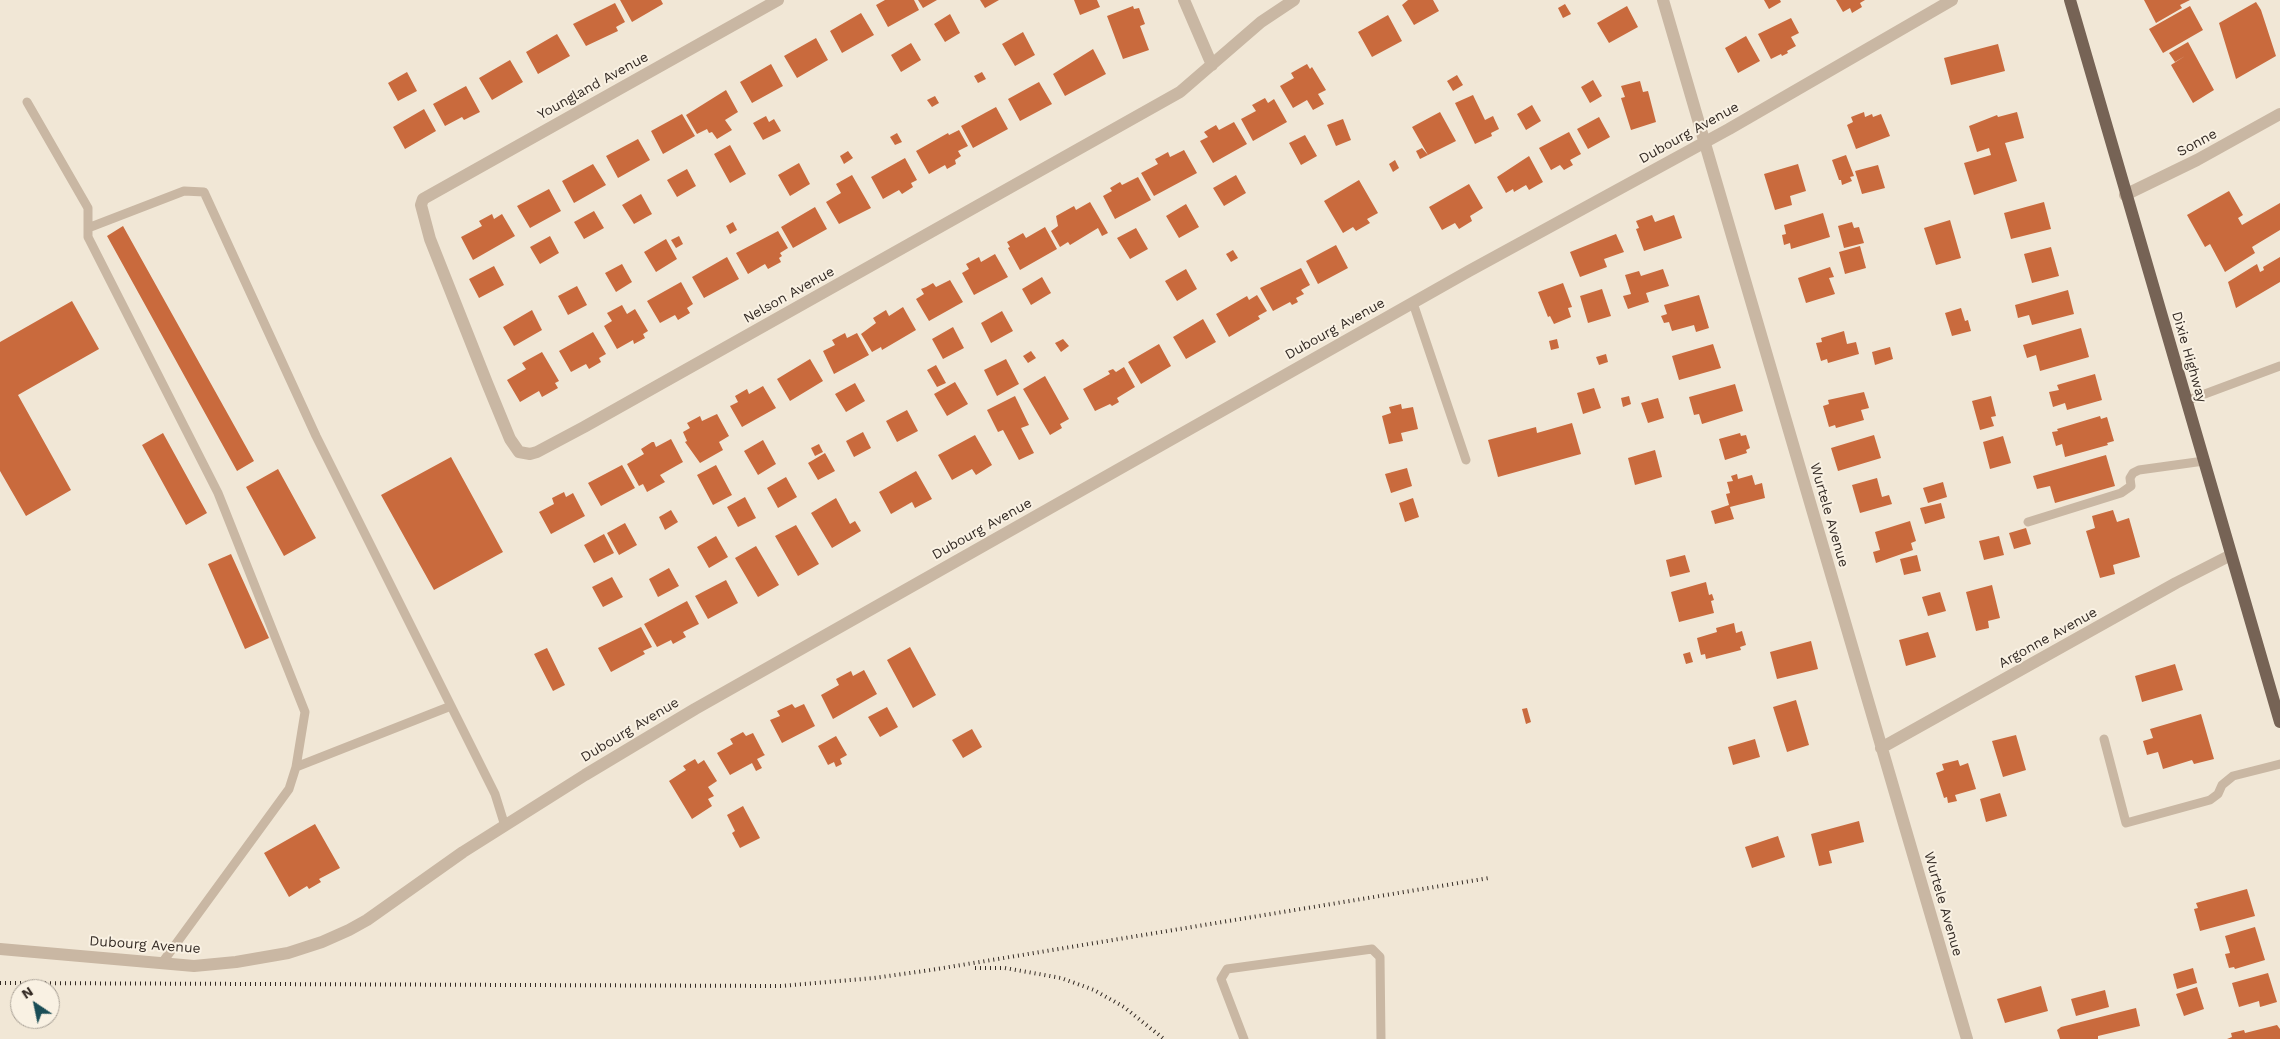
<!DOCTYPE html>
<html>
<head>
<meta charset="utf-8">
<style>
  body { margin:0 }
  #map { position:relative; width:2280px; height:1039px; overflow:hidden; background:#f1e7d6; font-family:"Work Sans",sans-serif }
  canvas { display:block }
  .north { position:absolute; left:10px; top:979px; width:50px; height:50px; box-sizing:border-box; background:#f9f1e3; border:1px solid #aaa297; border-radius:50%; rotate:326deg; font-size:14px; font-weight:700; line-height:20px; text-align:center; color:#342b25 }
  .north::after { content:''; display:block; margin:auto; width:18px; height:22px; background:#1a4d56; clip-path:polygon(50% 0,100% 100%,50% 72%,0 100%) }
</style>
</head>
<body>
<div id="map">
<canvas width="2280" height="1039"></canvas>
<div class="north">N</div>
</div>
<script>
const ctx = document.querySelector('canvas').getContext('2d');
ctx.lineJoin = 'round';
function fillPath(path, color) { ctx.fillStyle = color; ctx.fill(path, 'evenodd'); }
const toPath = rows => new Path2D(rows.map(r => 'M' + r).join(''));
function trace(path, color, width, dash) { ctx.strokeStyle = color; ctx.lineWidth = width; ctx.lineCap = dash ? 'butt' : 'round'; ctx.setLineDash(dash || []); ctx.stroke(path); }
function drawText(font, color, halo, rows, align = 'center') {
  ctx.font = font + ' "Work Sans",sans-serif'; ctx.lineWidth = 4; ctx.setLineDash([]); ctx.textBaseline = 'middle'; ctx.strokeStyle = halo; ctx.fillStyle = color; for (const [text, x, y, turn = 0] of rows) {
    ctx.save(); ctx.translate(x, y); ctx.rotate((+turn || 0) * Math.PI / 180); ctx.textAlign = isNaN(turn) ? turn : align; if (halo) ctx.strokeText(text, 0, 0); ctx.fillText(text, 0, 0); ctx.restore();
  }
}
fillPath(toPath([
  [620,0,661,0,663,4,632,22],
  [885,0,914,0,919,10,888,27,876,5],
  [918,0,937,0,923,8],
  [980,0,999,0,985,8],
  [1074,0,1097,0,1100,7,1080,15],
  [1408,0,1433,0,1439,11,1414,25,1402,5],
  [1764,0,1780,0,1781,2,1769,9],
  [1836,0,1865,0,1860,3,1862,7,1852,13,1850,8,1843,12],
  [2144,0,2190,0,2180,5,2182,8,2156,23],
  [2256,2,2261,10,2276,56,2236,79,2219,23],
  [615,3,625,22,616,27,618,31,586,46,573,24],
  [1565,4,1571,14,1563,18,1558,8],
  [1133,6,1134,9,1139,8,1145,24,1140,26,1149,50,1123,59,1107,16],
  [1627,6,1638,27,1609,43,1597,23],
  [2190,6,2203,30,2163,53,2149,29],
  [861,13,874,35,842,53,830,31],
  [950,14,960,33,945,42,934,24],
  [1388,15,1402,41,1372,57,1358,32],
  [1791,18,1799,33,1791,37,1796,46,1787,51,1788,53,1782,56,1781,54,1771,59,1758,34],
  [1023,32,1035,55,1015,66,1002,44],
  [557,34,570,56,538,74,526,52],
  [1746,36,1760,61,1738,73,1725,48],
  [816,38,828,60,797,78,784,56],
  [2188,42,2214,90,2193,103,2171,65,2185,56,2175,62,2169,53],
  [911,43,921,60,901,72,891,55],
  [1998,44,2005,71,1951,85,1944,58],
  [1093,49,1106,74,1065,96,1053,74],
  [510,60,523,82,492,100,479,78],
  [771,64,783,86,752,103,740,82],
  [1307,64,1310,69,1312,67,1326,90,1318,94,1324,104,1313,110,1307,100,1293,108,1280,86,1294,78,1291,73],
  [407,72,417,91,398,101,388,83],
  [982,72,986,79,978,83,974,76],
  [1457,75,1463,85,1453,91,1447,81],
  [1593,80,1602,96,1590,103,1581,87],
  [1640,81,1643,92,1648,91,1656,122,1631,130,1621,98,1625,97,1621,86],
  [1039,82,1052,104,1020,121,1008,99],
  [466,86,480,112,464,120,462,117,445,126,433,104],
  [726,90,738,112,725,120,732,130,717,139,712,132,709,133,707,129,697,134,686,115],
  [1473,95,1485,120,1493,116,1499,129,1491,133,1492,136,1475,144,1455,103],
  [935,96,939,103,932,107,927,100],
  [1265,98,1268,103,1274,99,1287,122,1253,141,1241,119,1256,111,1252,105],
  [1532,105,1541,121,1526,130,1517,114],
  [996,107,1008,129,973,148,961,126],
  [424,109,436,131,405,149,393,127],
  [1440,112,1456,141,1428,155,1412,127],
  [1864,112,1865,117,1872,114,1873,117,1881,114,1890,136,1856,149,1847,125,1853,122,1851,117],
  [2017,112,2024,138,2005,143,2017,181,1974,195,1964,163,1991,155,1989,148,1977,152,1969,126,1997,115,1998,117],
  [682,114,695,136,663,154,651,131],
  [766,116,769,122,774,119,781,131,763,140,753,123],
  [1599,117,1610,137,1588,149,1577,129],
  [1343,119,1351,140,1336,146,1327,125],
  [1234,122,1247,144,1213,163,1200,141,1208,137,1204,132,1216,125,1219,130],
  [959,130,968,146,958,151,961,156,955,160,956,164,947,169,945,165,929,174,916,151,948,133,949,135],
  [1569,132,1581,154,1570,160,1573,165,1564,170,1560,165,1551,170,1539,148],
  [897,133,902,142,895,145,890,137],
  [1305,135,1317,156,1301,165,1289,143],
  [638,139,650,160,618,178,606,156],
  [730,145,746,174,730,183,714,154],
  [1422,148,1428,155,1420,159,1416,151],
  [1184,150,1197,173,1154,196,1141,173,1158,164,1155,159,1159,157,1168,152,1170,157],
  [848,151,853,158,844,164,840,156],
  [1846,155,1854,176,1850,177,1852,181,1842,185,1841,180,1839,180,1832,160],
  [1529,156,1543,182,1529,190,1526,185,1514,192,1513,189,1506,193,1497,177],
  [905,158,917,180,911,183,913,187,902,194,899,190,883,199,871,177],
  [1395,160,1399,168,1393,172,1389,164],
  [799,163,810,184,790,196,778,175],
  [593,164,606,185,574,203,562,181],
  [1798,164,1806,191,1790,196,1792,205,1775,210,1764,174],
  [1878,165,1885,188,1862,194,1855,171],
  [687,169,696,186,677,197,667,180],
  [852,175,871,208,839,224,826,202,841,193,836,184],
  [1236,175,1246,193,1224,206,1213,188],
  [1138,177,1151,200,1115,219,1103,196,1112,191,1110,188,1120,182,1122,185],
  [1359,180,1378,213,1367,219,1370,223,1356,231,1353,227,1343,233,1324,201],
  [1469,184,1483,208,1470,216,1472,221,1459,229,1455,223,1442,230,1429,207],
  [549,189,561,211,530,228,517,206],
  [2229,191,2243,215,2238,218,2242,225,2280,203,2280,230,2252,247,2255,253,2225,272,2210,244,2205,247,2187,215],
  [641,194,652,214,634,224,622,205],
  [1090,202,1108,233,1102,236,1098,228,1070,245,1068,242,1060,247,1051,231,1058,226,1056,216,1074,206,1076,210],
  [2044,202,2051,229,2011,239,2004,213],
  [1186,204,1199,227,1179,238,1166,216],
  [815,207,827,229,793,248,781,227],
  [594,211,604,228,584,239,574,222],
  [1823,213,1830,237,1791,249,1790,243,1784,245,1782,235,1786,234,1784,225],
  [492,214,494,219,502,214,515,236,473,260,461,237,482,226,479,221],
  [1652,215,1655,222,1674,215,1682,238,1644,251,1636,229,1639,228,1636,221],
  [1950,220,1961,258,1936,265,1924,228],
  [733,222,737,230,730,234,726,226],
  [1852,222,1854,228,1859,227,1864,243,1844,248,1838,226],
  [123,226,254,461,237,471,107,236],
  [1045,227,1057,249,1020,270,1008,248,1010,247,1007,242,1023,233,1026,238],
  [1136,228,1148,249,1130,259,1117,238],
  [778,231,788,248,780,253,782,256,779,258,781,262,768,269,765,264,748,274,736,253],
  [1616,234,1624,252,1604,259,1607,267,1580,277,1570,252],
  [550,236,559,253,540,264,530,247],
  [679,236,683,244,676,248,671,240],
  [666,239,677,259,656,272,644,252],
  [1336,245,1348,268,1318,284,1306,261],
  [1860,246,1866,268,1845,274,1839,252],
  [2051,247,2059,276,2032,283,2024,254],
  [1233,250,1238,258,1231,262,1226,254],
  [995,254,1008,277,974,295,962,273,969,269,966,264,979,257,981,262],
  [727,257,739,279,704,298,692,277],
  [2280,257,2280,282,2236,308,2228,282,2257,264,2260,272,2264,270,2263,267],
  [622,264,632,282,616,292,605,273],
  [494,266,504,285,479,298,469,279],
  [1830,267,1834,277,1829,278,1835,294,1806,303,1798,278],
  [1301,268,1310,285,1301,290,1304,294,1296,298,1298,302,1292,305,1290,302,1273,311,1260,288],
  [1186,269,1197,289,1177,301,1165,281],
  [1663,269,1669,286,1646,293,1649,302,1628,309,1623,296,1631,294,1625,275,1639,271,1641,276],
  [1042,277,1051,293,1031,305,1022,289],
  [950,280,963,302,929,321,916,299,924,294,921,289,926,287,933,283,936,287],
  [681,282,693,304,687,308,690,313,678,320,675,315,660,323,647,301],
  [1563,283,1572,307,1568,308,1571,317,1554,324,1550,316,1548,317,1538,292],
  [577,286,587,305,568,315,558,296],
  [1602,289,1611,316,1588,323,1580,296],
  [2068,290,2074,314,2032,325,2029,315,2018,318,2015,305],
  [1257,295,1267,311,1258,316,1260,319,1229,337,1216,314,1247,296,1249,300],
  [1699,295,1709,328,1696,332,1694,325,1672,331,1669,322,1664,323,1661,316,1667,314,1664,305],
  [72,301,99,349,18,395,71,490,26,516,0,471,0,342],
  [622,305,627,314,635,309,648,331,643,334,645,338,634,344,633,340,617,349,604,326,612,321,607,313],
  [903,307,916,330,882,350,881,347,872,352,861,334,876,323,873,318,886,310,889,316],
  [1961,308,1965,321,1968,320,1971,331,1952,336,1945,313],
  [532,310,542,330,514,346,503,327],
  [1002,311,1013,331,991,343,981,323],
  [1203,319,1216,342,1186,359,1173,337],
  [953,327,964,348,943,359,932,339],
  [2081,328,2089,357,2040,371,2036,355,2027,358,2023,345],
  [1844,331,1847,344,1856,342,1859,354,1828,363,1827,359,1821,361,1816,343,1822,342,1821,338],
  [593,332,606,354,599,358,601,362,589,369,586,364,571,372,559,351],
  [845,333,847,338,857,333,869,355,834,374,823,351,835,345,832,340],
  [1063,339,1069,346,1061,352,1055,343],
  [1557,339,1559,348,1551,350,1549,341],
  [1159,344,1171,366,1141,384,1128,362],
  [1713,344,1721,368,1679,380,1672,356],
  [1890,347,1893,359,1875,365,1872,352],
  [1031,351,1036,358,1028,363,1023,356],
  [542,352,559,381,555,383,558,388,542,397,539,391,520,402,507,380,526,369,522,363],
  [1606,354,1608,362,1599,365,1596,357],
  [810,359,823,381,790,401,777,379],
  [1006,359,1019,384,997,396,984,370],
  [936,365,946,383,937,387,927,370],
  [1124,367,1135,387,1117,398,1119,402,1112,406,1110,404,1095,411,1083,389,1110,374,1108,371,1113,369,1116,372],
  [2095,374,2102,400,2067,410,2065,403,2053,407,2049,392,2059,390,2057,385],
  [1045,376,1069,419,1060,424,1062,428,1050,435,1023,389],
  [955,382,968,404,947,416,934,394],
  [855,383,865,401,846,412,835,394],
  [1735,384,1743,411,1702,424,1699,414,1694,415,1689,397],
  [763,386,776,408,742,427,730,406,738,402,735,396,747,389,749,394],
  [1594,388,1601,408,1583,414,1577,393],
  [1864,392,1869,408,1861,410,1864,420,1836,428,1835,425,1829,427,1823,406,1829,404,1828,400],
  [1015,396,1029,425,1021,428,1034,453,1019,460,1003,430,998,432,987,410],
  [1629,396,1631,404,1623,407,1621,398],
  [1991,396,1996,416,1991,417,1994,426,1980,430,1972,401],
  [1658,398,1664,418,1648,423,1641,403],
  [1401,404,1402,409,1413,407,1418,429,1401,433,1403,441,1389,444,1382,416,1391,413,1389,407],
  [907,410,918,431,897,442,886,421],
  [717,414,729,436,719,442,723,450,700,463,685,442,687,441,683,432,690,428,687,423,700,416,702,421],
  [2100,416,2101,419,2107,417,2114,441,2107,443,2108,445,2065,457,2062,444,2056,446,2052,432,2058,431,2057,429],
  [1572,423,1581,454,1498,477,1488,440,1536,427,1537,433],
  [863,432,871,448,854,457,846,441],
  [163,433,207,513,186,525,142,445],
  [1740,433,1741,436,1746,435,1750,448,1746,450,1747,453,1725,460,1719,439],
  [975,435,992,465,976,475,972,469,952,480,938,455],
  [1874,435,1881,458,1838,471,1831,448],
  [2003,436,2011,463,1990,469,1983,442],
  [671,439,683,462,660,475,665,482,647,492,643,484,639,486,627,464,644,454,641,449,652,442,654,442,656,447],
  [763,440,776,464,758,475,744,451],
  [819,444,823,452,815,456,811,448],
  [1655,450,1662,477,1635,485,1628,458],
  [825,453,835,471,818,480,808,463],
  [2106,455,2115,486,2055,503,2050,486,2037,489,2033,476],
  [451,457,503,552,434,590,381,495],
  [622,465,635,488,601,506,588,483],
  [716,465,732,495,713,505,697,475],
  [1407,468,1412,486,1391,493,1385,474],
  [278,469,316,538,284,556,246,487],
  [916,471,932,499,915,508,912,502,891,514,879,492],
  [1737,474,1738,479,1752,475,1755,485,1762,483,1765,498,1730,507,1734,519,1715,524,1711,511,1729,505,1726,494,1730,493,1727,482,1733,481,1731,476],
  [786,477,797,497,778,508,767,488],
  [1877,478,1882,497,1889,495,1892,504,1860,513,1852,485],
  [1943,482,1947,497,1928,503,1923,488],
  [564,492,566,497,573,493,585,516,551,534,539,512,554,504,552,498],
  [745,497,756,518,738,527,727,507],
  [836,498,850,524,855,521,861,531,832,548,811,513],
  [1413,498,1419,517,1405,522,1399,503],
  [1941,503,1945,518,1925,524,1920,508],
  [671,510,678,522,665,530,659,517],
  [2113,510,2117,522,2129,518,2140,557,2113,565,2115,574,2100,578,2086,531,2095,528,2092,516],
  [1910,521,1916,541,1911,543,1913,550,1876,563,1873,552,1880,550,1875,532],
  [625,523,637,545,619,555,607,533],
  [796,525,819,564,798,576,775,536],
  [2026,528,2031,544,2014,549,2009,533],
  [604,534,614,553,594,563,584,545],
  [716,536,728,557,709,568,697,547],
  [1999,536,2004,555,1984,560,1979,541],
  [756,546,779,585,758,597,735,558],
  [231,554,269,638,245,649,208,564],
  [1685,555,1690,572,1670,577,1666,560],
  [1917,555,1921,571,1904,575,1900,559],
  [669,568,679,586,658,597,649,579],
  [612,577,623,597,603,607,592,587],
  [726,580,738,603,708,619,695,596],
  [1706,582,1709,595,1712,594,1714,600,1711,601,1714,613,1679,622,1671,592],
  [1992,585,2000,618,1988,621,1989,628,1976,631,1966,592],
  [1940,592,1946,611,1928,616,1922,597],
  [687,601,699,624,683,632,686,637,673,644,671,640,657,647,644,624],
  [1734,623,1736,633,1742,631,1746,645,1740,647,1741,650,1706,659,1705,654,1701,655,1697,638,1717,632,1716,628],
  [641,627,652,647,643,651,645,654,643,655,611,672,598,648],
  [1928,632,1936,657,1906,666,1899,640],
  [1811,641,1818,669,1777,679,1770,652],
  [910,647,936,695,913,708,887,660],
  [547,648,565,685,553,691,534,654],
  [1690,652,1693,662,1686,664,1683,654],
  [2175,664,2183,690,2142,702,2135,676],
  [864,670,877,694,833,719,821,695,839,685,836,679,851,671,853,676],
  [1796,700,1809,745,1787,752,1773,707],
  [792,704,795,708,804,704,815,726,782,743,770,720,780,716,777,711],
  [887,707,898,727,880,737,868,717],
  [1527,708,1531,722,1526,724,1522,709],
  [2201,714,2214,759,2194,764,2192,760,2163,769,2158,752,2147,755,2143,741,2153,738,2150,729],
  [972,729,982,747,963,758,952,740],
  [743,732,746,736,753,733,764,754,765,755,757,759,762,768,756,771,752,763,730,775,717,753,733,744,730,739],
  [2016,735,2026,770,2003,777,1992,741],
  [836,736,847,755,840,759,842,764,836,767,834,762,828,765,818,746],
  [1755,739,1760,757,1733,765,1728,747],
  [695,759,698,764,704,760,717,781,708,787,714,796,708,799,712,806,692,819,669,781,686,770,683,766],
  [1958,760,1960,766,1968,763,1976,789,1955,795,1957,801,1948,803,1947,797,1944,798,1936,773,1944,770,1942,764],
  [2000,793,2007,816,1986,822,1980,799],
  [743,806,760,838,740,848,732,833,735,831,727,815],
  [1859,821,1864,842,1829,851,1832,863,1819,866,1811,834],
  [315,824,340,868,319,879,321,882,309,889,307,886,289,897,264,853],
  [1778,836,1785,857,1752,868,1745,847],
  [2247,889,2255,916,2200,931,2194,909,2198,908,2196,903],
  [2255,927,2265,960,2235,969,2234,967,2229,968,2225,954,2230,953,2225,936],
  [2193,968,2197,983,2177,989,2173,974],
  [2268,973,2277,1002,2260,1007,2259,1001,2239,1007,2232,983],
  [2041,986,2048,1011,2005,1023,1997,999],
  [2197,987,2204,1009,2184,1016,2176,994],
  [2105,990,2109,1007,2076,1016,2071,999],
  [2136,1008,2140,1026,2098,1036,2098,1039,2060,1039,2057,1030,2061,1027],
  [2277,1025,2280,1029,2280,1039,2227,1039,2232,1037,2231,1033,2244,1030,2245,1033]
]), '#c96a3d');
trace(toPath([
  [27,102,88,208,88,237,218,493,305,712,296,767,289,789,162,963],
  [88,228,184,191,204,192,316,436,451,706],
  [1413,303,1466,460],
  [2186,401,2280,366],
  [2028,522,2121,493,2131,486,2130,478,2133,473,2139,470,2204,461],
  [2104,739,2126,823,2210,800,2218,794,2222,785,2233,776,2280,764],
  [296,767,451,706,495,794,505,826],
  [1244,1039,1221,979,1227,969,1372,949,1380,957,1381,1039]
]), '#c9b7a3', 9);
trace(toPath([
  [778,0,423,199,421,205,430,239,487,383,510,439,519,452,530,454,537,452,584,427,1180,92,1261,22,1294,0],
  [1184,0,1212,65],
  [1663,0,1967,1039],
  [2125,195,2197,160,2280,114],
  [1881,748,2176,583,2231,555],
  [0,949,194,966,236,962,288,953,322,942,349,930,367,920,463,852,585,775,695,709,1469,271,1729,129,1952,0]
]), '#c9b7a3', 12);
trace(toPath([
  [2070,0,2280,722]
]), '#766355', 12);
trace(toPath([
  [975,968,1005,968,1061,978,1094,990,1124,1007,1164,1039],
  [0,983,781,986,874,978,931,970,1489,878]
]), '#342b25', 4, [1, 4]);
drawText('14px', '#342b25', '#f9f1e3', [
  ["Youngland Avenue",593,86,-29],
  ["Dubourg Avenue",1689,133,-29],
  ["Sonne",2197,143,-28],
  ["Nelson Avenue",789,295,-29],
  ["Dubourg Avenue",1335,329,-29],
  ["Dixie Highway",2189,357,74],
  ["Wurtele Avenue",1829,515,74],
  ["Dubourg Avenue",982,529,-29],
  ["Argonne Avenue",2048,638,-29],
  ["Dubourg Avenue",630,730,-31],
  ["Wurtele Avenue",1943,904,74],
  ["Dubourg Avenue",145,945,4]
]);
</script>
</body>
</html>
